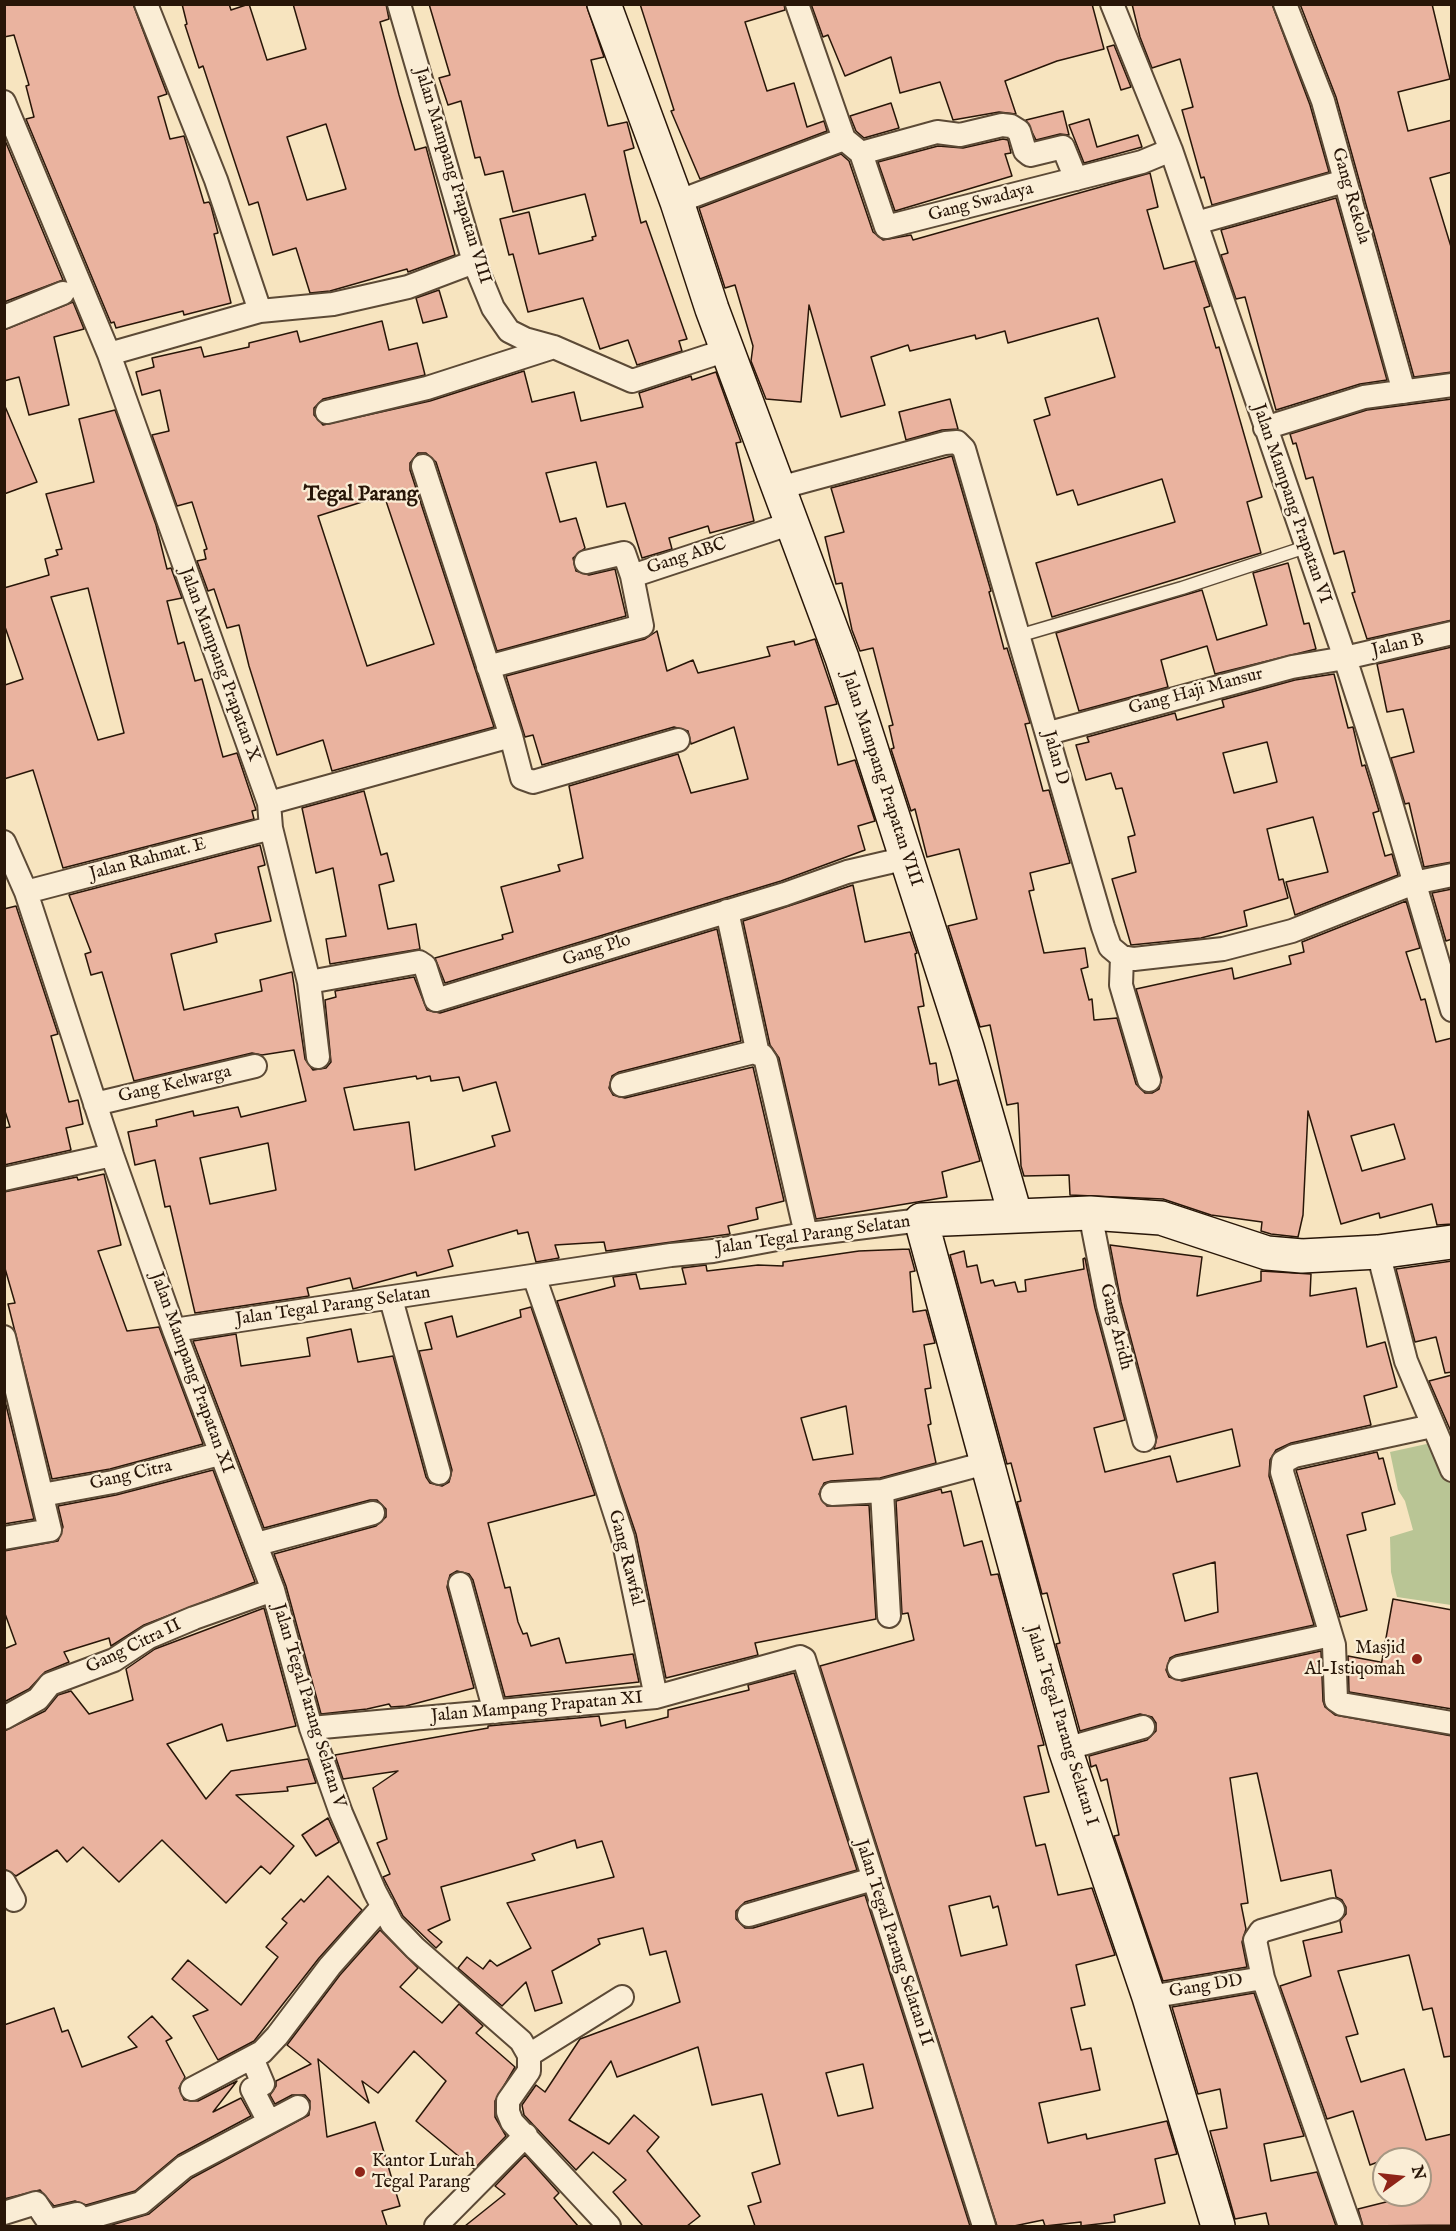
<!DOCTYPE html>
<html>
<head>
<meta charset="utf-8">
<style>
  body { margin:0 }
  #map { position:relative; width:1456px; height:2231px; overflow:hidden; background:#f7e4bf; font-family:"IM FELL English",serif }
  canvas { display:block }
  .frame { position:absolute; inset:0; border:6px solid #281608; pointer-events:none }
  .north { position:absolute; left:1372px; top:2147px; width:60px; height:60px; box-sizing:border-box; background:#faedd5; border:2px solid #a69783; border-radius:50%; rotate:75deg; font-size:16px; font-weight:700; line-height:24px; text-align:center; color:#281608 }
  .north::after { content:''; display:block; margin:auto; width:21px; height:27px; background:#8f2418; clip-path:polygon(50% 0,100% 100%,50% 72%,0 100%) }
</style>
</head>
<body>
<div id="map">
<canvas width="1456" height="2231"></canvas>
<div class="frame"></div>
<div class="north">N</div>
</div>
<script>
const ctx = document.querySelector('canvas').getContext('2d');
ctx.lineJoin = 'round';
function fillPath(path, color) { ctx.fillStyle = color; ctx.fill(path, 'evenodd'); }
const toPath = rows => new Path2D(rows.map(r => 'M' + r).join(''));
function trace(path, color, width, dash) { ctx.strokeStyle = color; ctx.lineWidth = width; ctx.lineCap = dash ? 'butt' : 'round'; ctx.setLineDash(dash || []); ctx.stroke(path); }
function drawText(font, color, halo, rows, align = 'center') {
  ctx.font = font + ' "IM FELL English",serif'; ctx.lineWidth = 4.5; ctx.setLineDash([]); ctx.textBaseline = 'middle'; ctx.strokeStyle = halo; ctx.fillStyle = color; for (const [text, x, y, turn = 0] of rows) {
    ctx.save(); ctx.translate(x, y); ctx.rotate((+turn || 0) * Math.PI / 180); ctx.textAlign = isNaN(turn) ? turn : align; if (halo) ctx.strokeText(text, 0, 0); ctx.fillText(text, 0, 0); ctx.restore();
  }
}
fillPath(toPath([
  [1431,1443,1451,1484,1451,1605,1397,1597,1391,1572,1390,1537,1413,1530,1405,1501,1398,1490,1390,1452]
]), '#b9c595');
const building = toPath([
  [4,4,133,4,167,94,158,97,170,139,184,136,204,203,209,202,211,206,218,233,214,234,231,303,184,315,183,311,116,328,114,322,111,323,26,119,34,117,26,86,29,85,14,35,4,37,4,4],
  [182,4,229,4,231,10,249,4,267,60,306,49,293,4,386,4,389,19,380,22,399,95,415,150,426,147,455,255,408,272,407,269,330,291,310,293,296,248,273,255,258,202,249,205,203,66,199,68,185,25,187,24,182,4],
  [326,124,346,189,307,200,287,137,326,124],
  [429,4,586,4,604,57,591,60,608,126,627,122,634,148,624,151,630,178,641,223,646,221,687,339,679,341,682,351,637,365,628,340,600,349,583,298,528,312,513,254,509,255,500,219,529,212,539,254,593,240,592,237,596,236,585,194,513,212,503,171,485,175,480,157,475,158,461,101,448,105,439,78,450,75,429,4],
  [640,4,784,4,785,10,745,22,767,91,794,83,807,127,824,121,827,131,700,179,671,111,674,110,640,4],
  [811,4,1092,4,1104,49,1057,61,1005,81,1016,114,999,112,953,120,940,82,900,93,891,57,845,76,828,35,823,37,811,4],
  [1132,4,1272,4,1310,105,1329,172,1212,205,1204,177,1201,178,1182,110,1193,107,1180,59,1152,68,1140,37,1132,4],
  [1300,4,1432,4,1450,79,1398,92,1408,131,1452,120,1452,172,1430,178,1452,250,1452,372,1414,377,1336,97,1300,4],
  [1114,45,1131,87,1121,90,1107,47,1114,45],
  [891,103,899,128,864,138,856,131,850,116,891,103],
  [1063,111,1069,135,1060,134,1036,140,1026,120,1063,111],
  [1089,119,1097,147,1138,135,1142,147,1084,163,1069,125,1089,119],
  [4,138,63,280,4,302,4,138],
  [1003,139,1008,140,1011,153,1005,154,1012,176,895,211,878,162,938,146,963,148,1003,139],
  [841,154,849,161,873,232,883,240,911,235,913,240,1150,173,1158,207,1147,210,1164,269,1195,261,1210,306,1204,308,1216,348,1219,347,1262,497,1247,502,1261,553,1052,617,1036,563,1175,522,1162,479,1078,505,1073,490,1057,495,1034,420,1050,415,1045,398,1115,377,1098,318,1008,343,1005,331,976,339,975,335,910,351,908,345,871,357,885,405,841,417,809,305,801,402,766,399,751,361,753,346,735,285,725,288,699,208,841,154],
  [1336,198,1387,380,1360,384,1276,410,1245,297,1236,299,1221,255,1228,253,1221,230,1336,198],
  [439,290,447,317,423,323,416,298,439,290],
  [73,302,84,329,54,337,69,405,29,415,19,377,4,381,4,330,73,302],
  [382,321,389,350,417,343,425,375,323,399,314,408,314,415,323,425,430,401,524,371,532,402,574,392,581,421,643,407,639,393,691,376,692,380,716,372,741,442,736,443,754,521,710,533,708,526,669,538,672,549,642,558,625,503,607,507,596,462,546,473,560,522,576,518,585,548,573,558,576,571,589,575,615,569,626,616,497,651,436,462,426,453,418,453,410,463,410,470,494,727,332,771,323,740,277,755,249,666,239,625,227,628,214,589,208,591,197,561,206,559,204,550,207,549,192,502,177,506,152,435,169,431,160,390,142,395,136,372,154,367,152,358,201,347,204,357,249,347,249,343,297,331,300,342,382,321],
  [384,495,434,644,367,666,318,516,384,495],
  [950,399,958,429,942,430,906,440,899,412,950,399],
  [1452,399,1452,620,1367,639,1352,593,1355,592,1344,551,1334,554,1313,477,1306,479,1296,443,1293,444,1290,434,1367,410,1452,399],
  [4,404,37,482,4,494,4,404],
  [115,410,156,525,167,569,171,568,182,598,167,601,178,644,184,642,195,681,202,679,223,757,237,753,256,810,252,811,254,819,63,868,33,770,4,779,5,685,23,679,4,624,4,588,49,575,45,559,58,555,56,550,62,549,46,494,94,482,79,419,115,410],
  [88,588,124,733,98,740,51,597,88,588],
  [952,456,991,591,989,592,1004,649,1007,648,1030,723,1025,724,1043,791,1049,790,1070,863,1030,873,1034,890,1029,891,1044,953,1085,948,1088,967,1081,969,1089,1000,1092,999,1094,1020,1117,1018,1136,1084,1145,1093,1152,1093,1159,1089,1162,1077,1136,989,1232,968,1234,979,1291,964,1289,956,1304,952,1302,942,1406,901,1420,948,1406,952,1421,1000,1425,999,1436,1042,1452,1038,1452,1224,1437,1225,1432,1204,1380,1218,1379,1213,1341,1224,1308,1111,1303,1215,1298,1237,1271,1234,1261,1231,1262,1222,1211,1215,1163,1199,1070,1195,1069,1175,1024,1176,1021,1166,1018,1103,1007,1105,990,1025,980,1027,948,926,977,919,959,849,927,857,915,809,911,811,891,749,894,748,889,726,893,725,873,648,860,651,852,630,842,583,836,584,825,537,844,532,831,488,952,456],
  [1394,1124,1405,1159,1362,1171,1351,1136,1394,1124],
  [1288,563,1304,624,1309,623,1316,649,1215,674,1207,646,1161,660,1168,687,1079,711,1056,633,1202,590,1217,640,1267,625,1253,573,1288,563],
  [657,631,667,671,693,660,698,673,770,656,767,647,794,641,795,645,815,639,837,704,825,707,838,765,855,760,875,821,858,826,865,850,781,881,445,983,435,958,503,939,502,935,513,932,501,887,560,871,558,865,583,858,569,786,678,754,691,793,748,779,734,727,691,744,688,731,674,727,542,765,533,735,525,737,506,676,645,639,657,631],
  [1452,647,1452,862,1424,867,1409,803,1405,804,1391,758,1414,752,1403,709,1387,712,1377,664,1452,647],
  [1334,674,1348,728,1353,727,1362,766,1365,765,1379,811,1373,813,1385,856,1392,854,1398,875,1295,915,1286,882,1328,872,1313,817,1267,829,1279,880,1283,879,1288,898,1244,911,1247,926,1201,938,1131,945,1112,879,1136,872,1128,837,1135,835,1122,788,1116,789,1111,773,1086,780,1076,745,1089,742,1087,737,1175,713,1177,720,1224,707,1222,700,1295,680,1334,674],
  [1267,742,1277,782,1234,793,1223,753,1267,742],
  [364,791,381,855,387,853,394,881,379,885,388,929,416,924,420,949,330,964,326,939,346,936,333,868,316,873,302,808,364,791],
  [260,845,265,865,258,867,271,921,215,934,217,942,171,954,184,1010,262,991,260,980,292,972,305,1059,313,1070,326,1068,331,1062,325,1000,336,997,335,991,414,977,427,1010,440,1013,717,929,741,1041,619,1072,612,1076,609,1088,613,1095,625,1098,753,1067,784,1201,756,1208,758,1219,728,1226,730,1234,606,1251,604,1242,555,1245,559,1258,536,1262,528,1232,518,1234,517,1230,448,1250,453,1266,417,1276,416,1272,353,1289,350,1278,307,1288,309,1296,195,1313,170,1206,165,1207,155,1160,135,1165,128,1132,157,1126,156,1120,193,1111,194,1116,238,1107,241,1117,306,1101,294,1050,262,1055,252,1053,134,1081,102,972,91,975,85,954,91,952,69,895,260,845],
  [416,1076,417,1079,430,1076,431,1081,459,1077,463,1091,496,1082,510,1131,492,1136,495,1146,415,1170,409,1122,354,1130,344,1088,416,1076],
  [268,1143,276,1190,210,1204,200,1158,268,1143],
  [853,885,865,942,910,932,917,953,915,954,924,1006,918,1007,930,1064,936,1063,939,1085,957,1080,980,1161,942,1172,947,1197,816,1219,779,1058,770,1045,743,921,853,885],
  [1452,889,1452,939,1446,941,1432,893,1452,889],
  [16,906,58,1034,51,1036,69,1102,78,1100,83,1124,66,1128,71,1150,4,1165,4,1128,10,1127,4,1108,4,909,16,906],
  [104,1174,121,1245,98,1251,127,1331,159,1327,203,1444,110,1469,52,1479,8,1304,15,1303,4,1265,4,1192,77,1177,78,1180,104,1174],
  [1110,1245,1202,1257,1197,1296,1261,1281,1261,1271,1311,1274,1310,1296,1356,1288,1367,1347,1385,1342,1397,1387,1364,1396,1371,1425,1291,1443,1276,1450,1270,1460,1269,1476,1314,1625,1176,1655,1170,1658,1166,1670,1169,1677,1182,1681,1321,1651,1323,1701,1325,1707,1335,1715,1452,1736,1452,2056,1444,2057,1432,2008,1423,2010,1409,1955,1338,1971,1358,2034,1346,2037,1361,2082,1404,2069,1426,2140,1452,2134,1452,2225,1363,2226,1358,2209,1390,2201,1389,2195,1420,2195,1420,2159,1384,2159,1384,2181,1378,2162,1370,2165,1353,2111,1327,2119,1280,1986,1311,1976,1303,1941,1342,1932,1340,1921,1346,1914,1346,1907,1342,1900,1336,1897,1331,1870,1281,1881,1257,1773,1230,1778,1248,1903,1241,1904,1246,1929,1242,1942,1247,1967,1163,1981,1114,1836,1119,1835,1107,1779,1101,1781,1096,1765,1091,1767,1089,1756,1147,1740,1156,1731,1156,1723,1152,1717,1140,1714,1080,1731,1056,1644,1060,1643,1047,1593,1042,1594,1017,1502,1021,1501,1011,1463,1007,1464,950,1255,964,1251,967,1267,977,1265,981,1283,993,1280,995,1286,1015,1282,1018,1292,1026,1291,1025,1280,1084,1269,1083,1259,1085,1258,1095,1308,1125,1420,1094,1428,1105,1472,1170,1456,1177,1482,1240,1466,1232,1429,1154,1449,1157,1437,1121,1302,1110,1245],
  [1215,1562,1218,1612,1185,1621,1173,1574,1215,1562],
  [909,1249,915,1271,910,1272,913,1312,926,1310,935,1343,924,1345,931,1388,925,1389,931,1424,928,1425,936,1463,880,1478,831,1481,824,1483,819,1494,827,1506,869,1505,876,1619,755,1643,758,1655,666,1678,636,1534,557,1301,615,1286,613,1277,636,1274,640,1289,686,1284,682,1268,706,1265,707,1271,758,1265,783,1266,783,1262,859,1251,909,1249],
  [846,1406,853,1454,813,1460,801,1418,846,1406],
  [1452,1261,1452,1372,1445,1373,1436,1337,1415,1342,1396,1269,1452,1261],
  [531,1307,595,1495,488,1523,505,1588,510,1587,518,1622,523,1634,527,1633,531,1646,559,1638,566,1663,633,1654,639,1682,505,1697,473,1580,469,1574,457,1571,450,1575,447,1587,474,1688,406,1706,391,1707,389,1704,367,1709,321,1714,286,1586,274,1554,376,1526,386,1517,386,1509,377,1500,370,1500,264,1528,193,1341,236,1334,241,1366,310,1356,307,1338,351,1329,358,1362,393,1356,426,1477,430,1483,442,1486,449,1482,452,1470,419,1351,432,1349,425,1323,452,1316,457,1337,521,1317,520,1310,531,1307],
  [1452,1375,1452,1434,1429,1381,1452,1375],
  [4,1397,34,1519,4,1524,4,1397],
  [1377,1452,1379,1459,1383,1458,1395,1504,1362,1513,1366,1530,1347,1535,1367,1610,1340,1617,1296,1470,1377,1452],
  [213,1470,255,1582,144,1625,111,1646,109,1638,64,1652,69,1662,45,1672,29,1689,4,1702,4,1649,16,1644,4,1611,4,1551,58,1541,63,1527,58,1506,116,1495,213,1470],
  [941,1489,942,1493,951,1491,964,1546,982,1541,991,1575,998,1574,1044,1745,1038,1746,1049,1792,1024,1797,1036,1846,1045,1844,1058,1895,1092,1888,1115,1955,1076,1965,1085,2005,1071,2008,1081,2050,1091,2048,1100,2090,1039,2103,1048,2143,1086,2134,1087,2139,1167,2121,1176,2151,1177,2154,1155,2159,1165,2203,1114,2215,1115,2222,1081,2226,1081,2222,1045,2226,1043,2220,1014,2226,997,2226,820,1666,914,1640,908,1613,902,1614,896,1501,941,1489],
  [990,1896,993,1908,998,1906,1007,1945,961,1956,949,1906,990,1896],
  [1393,1599,1452,1610,1452,1709,1349,1692,1348,1656,1380,1662,1381,1666,1393,1599],
  [264,1608,296,1726,227,1741,222,1724,167,1744,206,1799,231,1771,308,1759,316,1783,287,1787,288,1791,236,1795,294,1846,270,1874,261,1866,226,1903,162,1840,119,1882,83,1847,67,1862,57,1850,16,1876,4,1869,4,1731,45,1711,58,1695,71,1691,89,1714,133,1700,126,1669,155,1649,264,1608],
  [794,1673,857,1870,745,1902,736,1911,736,1919,745,1928,753,1928,865,1895,970,2226,755,2226,748,2206,761,2202,752,2173,780,2164,762,2094,712,2105,698,2047,617,2077,611,2061,569,2120,609,2144,634,2115,659,2137,647,2151,700,2216,687,2226,643,2226,613,2192,626,2180,593,2152,576,2170,524,2115,522,2105,536,2085,545,2092,580,2039,680,2002,666,1951,650,1955,643,1928,598,1939,600,1944,552,1971,562,2003,535,2011,526,1982,502,2006,458,1968,467,1957,483,1969,490,1960,497,1966,531,1948,507,1903,614,1877,602,1841,577,1848,575,1840,532,1854,535,1860,441,1887,450,1920,428,1930,442,1942,436,1948,403,1916,383,1877,390,1874,377,1843,387,1839,373,1788,398,1771,343,1779,335,1755,488,1728,488,1726,599,1716,601,1726,625,1720,626,1728,668,1717,668,1710,749,1690,748,1685,794,1673],
  [863,2064,873,2108,838,2116,826,2073,863,2064],
  [328,1818,339,1842,316,1856,302,1835,328,1818],
  [328,1876,362,1910,319,1958,254,2041,218,2060,193,2016,208,2010,172,1979,188,1960,241,2005,278,1957,266,1947,287,1923,282,1919,301,1899,304,1902,328,1876],
  [380,1930,418,1968,400,1987,442,2023,459,2004,483,2026,476,2033,515,2067,495,2101,495,2117,506,2136,474,2169,416,2121,446,2081,414,2051,378,2093,362,2081,369,2103,318,2059,327,2137,375,2122,400,2206,382,2211,387,2226,108,2226,149,2214,192,2178,309,2115,310,2101,305,2095,292,2095,275,2104,270,2095,276,2086,276,2081,311,2064,287,2045,340,1975,380,1930],
  [1254,1993,1304,2136,1264,2144,1271,2181,1317,2172,1336,2226,1269,2226,1266,2213,1235,2219,1210,2131,1227,2128,1220,2089,1198,2094,1172,2007,1254,1993],
  [54,2008,62,2032,68,2030,82,2067,137,2047,128,2037,152,2016,172,2038,166,2041,185,2077,179,2088,184,2100,198,2101,237,2081,213,2112,241,2098,251,2116,178,2155,135,2191,86,2205,75,2201,54,2206,40,2190,4,2199,4,2025,54,2008],
  [525,2155,559,2193,554,2198,578,2226,465,2226,505,2194,495,2186,525,2155]
]);
fillPath(building, '#eab39f');
trace(building, '#281608', 1.5);
const lane = toPath([
  [1018,636,1182,588,1306,547]
]);
const street = toPath([
  [146,4,216,180,260,311],
  [399,4,474,262,493,308,509,331,525,339,554,347,632,381,727,350],
  [797,4,844,139,861,153,886,227,1142,162,1171,150],
  [1112,4,1171,150,1345,658,1383,776,1452,1010],
  [1285,4,1323,101,1404,392],
  [4,102,109,354,269,803,271,828,309,982,318,1057],
  [861,153,937,132,960,135,1002,125,1011,126,1019,131,1025,151,1030,155,1063,147,1076,179],
  [677,202,844,139],
  [1196,223,1345,181],
  [4,317,63,293],
  [109,354,260,311,333,304,408,287,474,262],
  [327,412,427,388,554,347],
  [1265,428,1364,397,1452,385],
  [779,488,945,443,957,442,964,449,1103,927,1110,947,1122,957,1134,959,1223,949,1292,931,1414,883,1452,875],
  [586,562,624,553,632,576],
  [488,667,642,626,632,576,792,523],
  [1049,733,1292,667,1345,658,1452,633],
  [511,736,522,778,533,782,678,740],
  [269,803,511,736,423,466],
  [4,842,26,892,112,1155,174,1330,273,1590,311,1728,341,1813,375,1892,392,1924,415,1948,521,2041,529,2055,529,2071,508,2101,508,2112,512,2122,609,2226],
  [26,892,271,828],
  [727,911,758,1054],
  [1122,957,1121,985,1149,1080],
  [309,982,419,962,425,966,436,1000,785,894,847,872,907,858],
  [622,1085,754,1052,762,1055,766,1061,806,1234],
  [95,1104,255,1066],
  [4,1179,112,1155],
  [1090,1213,1108,1305,1144,1440],
  [1378,1252,1406,1361,1452,1470],
  [534,1276,592,1442,623,1538,656,1697],
  [391,1299,439,1473],
  [174,1330,671,1255,713,1251,793,1236,921,1220],
  [4,1337,50,1530,4,1538],
  [1432,1426,1294,1456,1283,1462,1282,1472,1334,1645,1336,1700,1342,1704,1452,1723],
  [882,1491,889,1616],
  [832,1494,882,1491,986,1463],
  [42,1495,113,1482,219,1454],
  [257,1544,373,1513],
  [460,1584,495,1712],
  [1179,1668,1331,1635],
  [4,1718,38,1699,50,1684,114,1660,149,1637,194,1618,273,1590],
  [311,1728,656,1697,800,1657,804,1659,984,2226],
  [1065,1749,1143,1727],
  [4,1882,14,1900],
  [1333,1910,1261,1931,1255,1940,1263,1978,1350,2226],
  [749,1915,873,1879],
  [1149,1997,1263,1978],
  [529,2055,622,1997],
  [252,2058,263,2084,252,2089,269,2122],
  [192,2089,262,2052,277,2036,330,1966,383,1906],
  [4,2213,36,2203,48,2221,77,2214,81,2220,141,2203,184,2167,298,2107],
  [436,2226,526,2135]
]);
const secondary = toPath([
  [604,4,677,202,712,309,842,658,967,1047,1015,1214],
  [1218,2226,1149,1997,1065,1749,921,1220,1090,1213,1161,1218,1267,1253,1302,1256,1378,1252,1452,1242]
]);
trace(lane, '#5c4a36', 15);
trace(street, '#5c4a36', 26);
trace(secondary, '#281608', 36);
trace(lane, '#faedd5', 12);
trace(street, '#faedd5', 22);
trace(secondary, '#faedd5', 33);
for (const [x, y, r, color] of [
  [1417,1659,6,"#8f2418"],
  [360,2172,6,"#8f2418"]
]) { const dot = new Path2D(); dot.arc(x, y, r, 0, 2 * Math.PI); ctx.fillStyle = color; ctx.fill(dot); trace(dot, '#faedd5', 2); }
drawText('18px', '#281608', '#faedd5', [
  ["Jalan Mampang Prapatan VIII",452,176,73],
  ["Gang Rekola",1350,196,74],
  ["Gang Swadaya",981,203,-15],
  ["Jalan Mampang Prapatan VI",1291,504,71],
  ["Gang ABC",687,557,-18],
  ["Jalan B",1398,646,-13],
  ["Jalan Mampang Prapatan X",219,665,70],
  ["Gang Haji Mansur",1196,692,-15],
  ["Jalan D",1055,758,74],
  ["Jalan Mampang Prapatan VIII",881,779,72],
  ["Jalan Rahmat. E",148,860,-15],
  ["Gang Plo",597,951,-18],
  ["Gang Kelwarga",175,1085,-13],
  ["Jalan Tegal Parang Selatan",813,1236,-8],
  ["Jalan Tegal Parang Selatan",333,1307,-8],
  ["Gang Aridh",1115,1327,76],
  ["Jalan Mampang Prapatan XI",191,1373,70],
  ["Gang Citra",131,1476,-13],
  ["Gang Rawfal",625,1558,76],
  ["Gang Citra II",134,1647,-26],
  ["Jalan Tegal Parang Selatan V",308,1706,73],
  ["Jalan Mampang Prapatan XI",537,1708,-5],
  ["Jalan Tegal Parang Selatan I",1061,1726,73],
  ["Jalan Tegal Parang Selatan II",893,1943,72],
  ["Gang DD",1206,1987,-9]
]);
drawText('18px', '#281608', '#faedd5', [
  ["Masjid",1405,1649],
  ["Al-Istiqomah",1405,1670],
  ["Kantor Lurah",372,2162,"left"],
  ["Tegal Parang",372,2183,"left"]
], 'right');
drawText('bold 21px', '#281608', '#faedd5', [
  ["Tegal Parang",361,496]
]);
</script>
</body>
</html>
